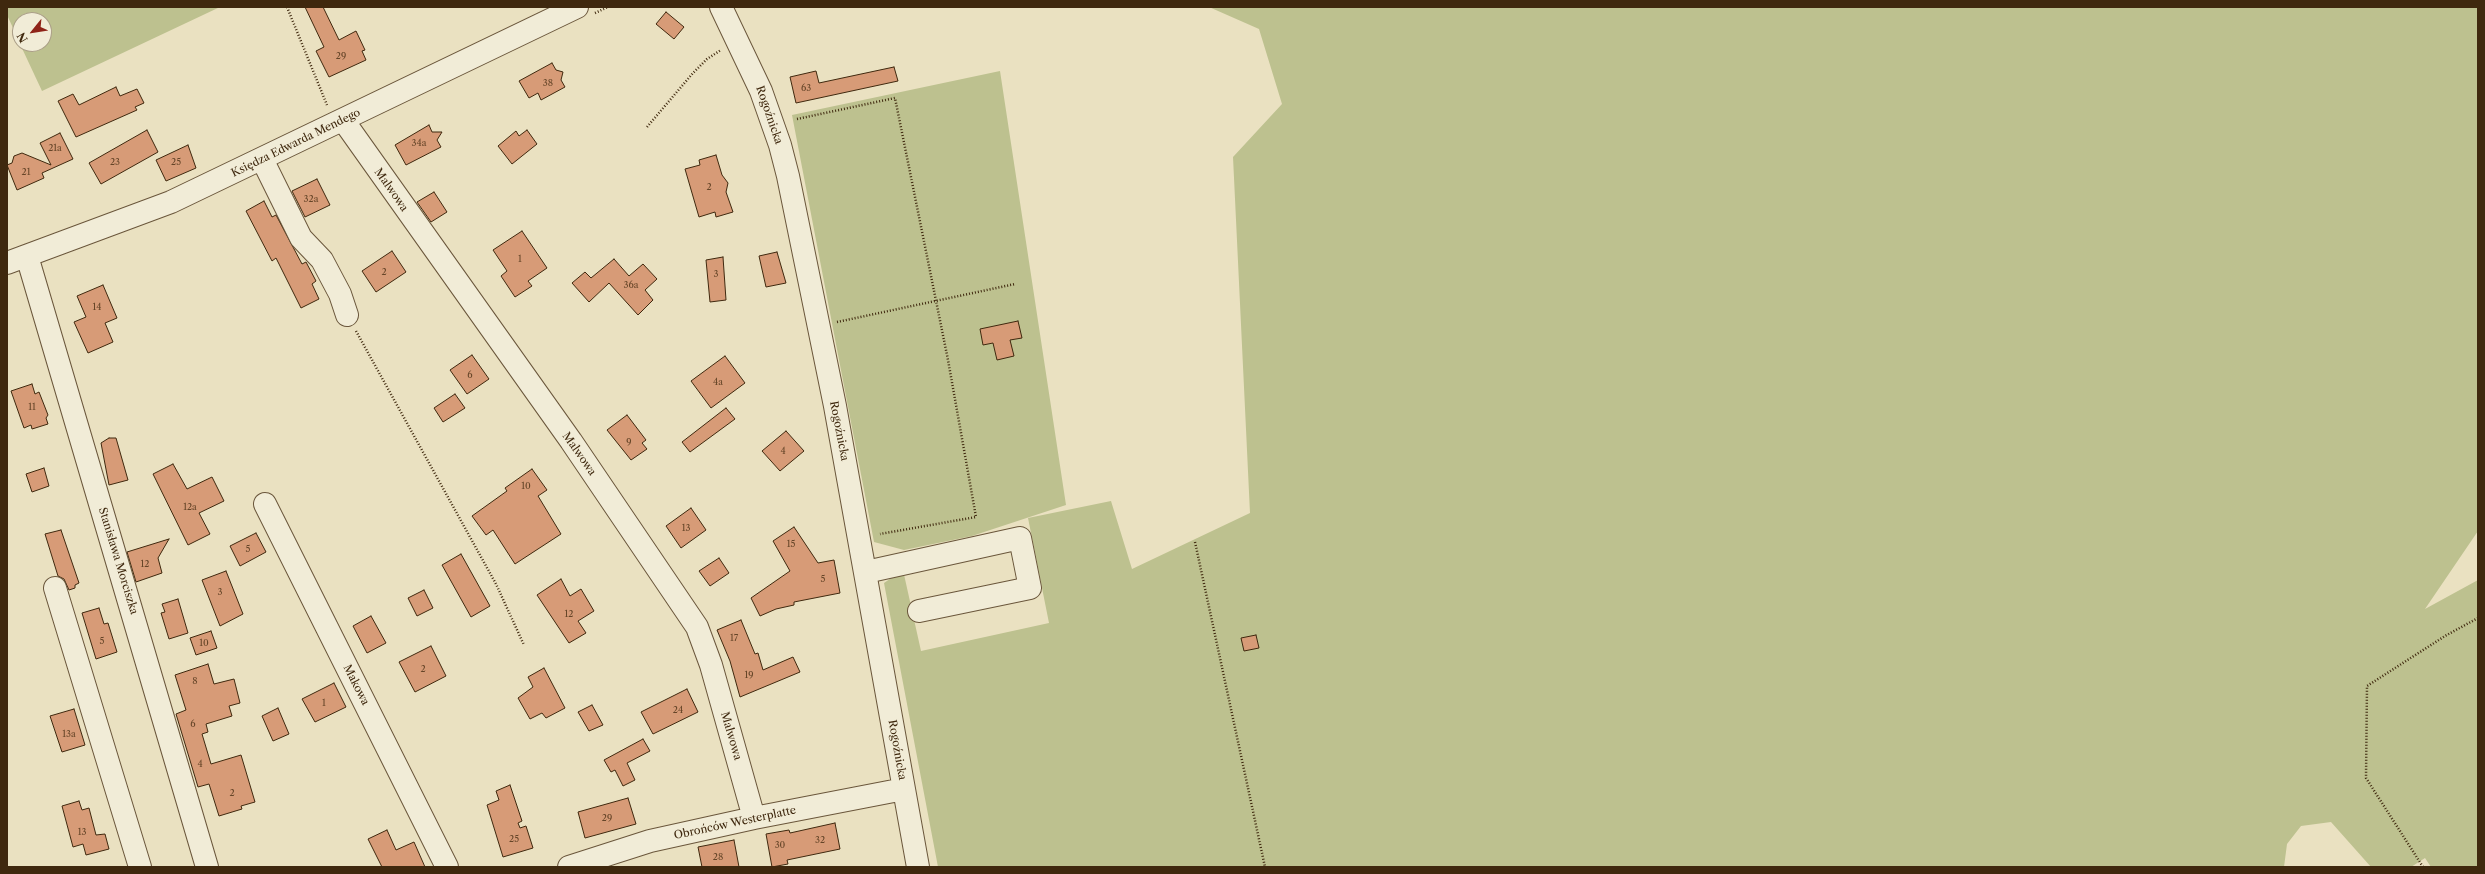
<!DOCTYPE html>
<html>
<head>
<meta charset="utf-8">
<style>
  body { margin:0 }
  #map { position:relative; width:2485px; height:874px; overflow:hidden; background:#eae1c1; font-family:"Libre Caslon Text",serif }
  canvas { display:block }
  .frame { position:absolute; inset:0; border:8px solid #3f280e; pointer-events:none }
  .north { position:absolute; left:12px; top:12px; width:40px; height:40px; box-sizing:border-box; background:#f1ecd7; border:1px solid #aa9e87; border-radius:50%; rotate:240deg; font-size:11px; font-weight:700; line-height:16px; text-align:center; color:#3f280e }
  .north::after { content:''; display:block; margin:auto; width:14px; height:18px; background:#8f2418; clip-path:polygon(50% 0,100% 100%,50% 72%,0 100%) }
</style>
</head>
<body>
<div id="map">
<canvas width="2485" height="874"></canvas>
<div class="frame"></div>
<div class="north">N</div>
</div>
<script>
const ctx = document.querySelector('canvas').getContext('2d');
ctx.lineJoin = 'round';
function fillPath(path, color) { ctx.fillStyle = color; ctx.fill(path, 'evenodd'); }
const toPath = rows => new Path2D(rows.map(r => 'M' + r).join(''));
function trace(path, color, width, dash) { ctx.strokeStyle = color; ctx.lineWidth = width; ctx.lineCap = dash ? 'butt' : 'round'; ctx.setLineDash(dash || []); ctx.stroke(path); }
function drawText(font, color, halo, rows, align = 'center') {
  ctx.font = font + ' "Libre Caslon Text",serif'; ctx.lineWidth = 3; ctx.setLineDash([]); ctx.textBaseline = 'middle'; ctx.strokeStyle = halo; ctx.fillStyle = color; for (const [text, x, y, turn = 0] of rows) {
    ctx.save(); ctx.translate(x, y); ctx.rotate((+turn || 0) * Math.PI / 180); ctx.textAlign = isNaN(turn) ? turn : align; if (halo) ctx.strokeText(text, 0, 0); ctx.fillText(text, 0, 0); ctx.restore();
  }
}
fillPath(toPath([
  [7,7,220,7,42,91,20,44,44,44,44,20,20,20,20,43,7,15],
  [1209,7,2478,7,2478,531,2425,609,2478,580,2478,867,2431,867,2425,858,2411,867,2371,867,2331,822,2301,826,2287,844,2284,867,938,867,884,583,903,570,921,651,1049,623,1028,518,1111,501,1132,569,1250,513,1233,157,1282,104,1259,29],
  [1000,71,1066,505,972,536,904,550,874,542,792,115]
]), '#bdc18f');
const building = toPath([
  [305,7,323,7,339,40,356,31,365,50,362,51,366,60,329,77,316,51,324,47,305,7],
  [666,12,684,27,674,39,656,24,666,12],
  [552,63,556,70,563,72,561,80,565,87,541,100,538,93,529,98,519,81,552,63],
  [894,67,898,81,796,103,790,77,816,71,819,83,894,67],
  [116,87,120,96,137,89,144,103,135,107,137,110,76,137,58,101,73,94,79,105,116,87],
  [429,125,432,132,442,132,437,140,441,147,406,165,395,145,429,125],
  [147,130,158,152,101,184,89,163,147,130],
  [527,130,537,144,512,164,498,146,516,131,519,136,527,130],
  [60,133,73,159,42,173,44,178,17,190,7,165,12,163,14,156,22,153,51,165,40,143,60,133],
  [188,145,196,168,166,181,156,160,188,145],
  [716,155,722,175,728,183,726,192,733,212,716,217,715,212,699,217,685,169,700,165,699,160,716,155],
  [317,179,330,205,305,217,292,191,317,179],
  [434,192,447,212,431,222,417,202,434,192],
  [264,201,272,217,276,215,302,264,306,262,316,281,312,284,319,299,301,308,276,258,272,261,246,211,264,201],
  [522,231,547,268,528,281,532,286,515,297,501,276,507,271,493,250,522,231],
  [392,251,406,272,376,292,362,271,392,251],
  [777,252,786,283,766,287,759,256,777,252],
  [723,257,726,300,710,302,706,260,723,257],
  [614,259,629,276,643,264,657,279,645,290,653,300,638,315,609,283,589,302,572,283,585,272,591,278,614,259],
  [103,285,117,318,105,323,113,342,88,353,74,322,86,317,77,296,103,285],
  [1018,321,1022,338,1010,340,1014,356,997,360,993,343,983,345,980,329,1018,321],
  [472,355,489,379,467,394,450,370,472,355],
  [725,356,745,383,711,408,691,381,725,356],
  [32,384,35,394,39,392,48,415,46,418,48,424,32,429,31,425,24,428,11,391,32,384],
  [455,394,465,408,443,422,434,408,455,394],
  [726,408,735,419,690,452,682,442,726,408],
  [627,415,646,440,642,443,647,449,631,460,607,430,627,415],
  [786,431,804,451,780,471,762,451,786,431],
  [109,438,116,438,128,480,109,485,101,443,109,438],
  [173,464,187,489,212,477,224,501,199,513,210,534,188,545,153,474,173,464],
  [44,468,49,486,32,492,26,474,44,468],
  [532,469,547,490,538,496,561,534,515,564,493,530,486,535,472,516,507,491,505,488,532,469],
  [691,508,706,530,681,548,666,526,691,508],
  [794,527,818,563,834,560,840,593,794,602,794,605,776,609,760,616,751,598,790,571,773,541,794,527],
  [61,530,79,583,75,585,75,588,69,590,64,579,58,576,45,534,61,530],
  [256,533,266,552,240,566,230,546,256,533],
  [169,539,158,558,162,573,136,582,127,552,169,539],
  [461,554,490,606,471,617,442,565,461,554],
  [719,558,729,573,710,586,699,571,719,558],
  [226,571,243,614,220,626,202,580,226,571],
  [561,579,570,596,581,589,594,611,578,621,586,633,569,643,537,595,561,579],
  [424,590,433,608,417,616,408,598,424,590],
  [178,599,188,633,169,639,161,613,165,612,162,604,178,599],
  [99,608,104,624,108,623,117,652,96,659,82,613,99,608],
  [371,616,386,643,367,653,353,626,371,616],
  [741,620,755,654,758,653,763,670,793,657,800,672,740,697,730,661,717,630,741,620],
  [211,631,217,648,196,655,190,638,211,631],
  [1256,635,1259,648,1244,651,1241,638,1256,635],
  [431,646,446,676,415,692,399,662,431,646],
  [208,664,214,684,234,679,240,703,229,706,232,716,206,724,208,732,202,734,211,764,241,755,255,802,241,806,242,809,219,816,209,784,198,787,176,714,186,710,175,675,208,664],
  [544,668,565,708,546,718,542,713,530,719,518,698,533,687,528,677,544,668],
  [334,683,346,707,315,722,302,699,334,683],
  [687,689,698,712,653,734,641,712,687,689],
  [592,705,603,725,589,731,578,712,592,705],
  [278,708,289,734,273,741,262,716,278,708],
  [74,709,85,745,62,752,50,716,74,709],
  [643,739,650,751,627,763,635,780,623,786,615,770,611,772,604,760,643,739],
  [510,785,522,821,518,823,520,828,526,826,533,848,503,857,487,805,499,800,496,791,510,785],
  [628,798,636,824,585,838,578,812,628,798],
  [79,801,82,810,89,808,96,835,105,834,109,849,86,855,83,844,73,847,62,806,79,801],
  [835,823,840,849,787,860,788,864,772,867,766,834,789,830,790,833,835,823],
  [387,830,396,850,414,842,425,867,382,867,368,839,387,830],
  [734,840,739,867,702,867,698,847,734,840]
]);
fillPath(building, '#d79b77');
trace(building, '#3f280e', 1);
const minor = toPath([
  [721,7,761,91,780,145,788,176,835,406,918,867],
  [343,120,571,441,697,627,711,665,754,818],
  [262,159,301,238,322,260,340,294,347,315],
  [27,256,207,867],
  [7,263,171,202,577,7],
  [265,504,447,867],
  [866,572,1020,538,1030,588,919,611],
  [55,588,140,867],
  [569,867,650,841,754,818,904,789]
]);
trace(minor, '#6a563b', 24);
trace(toPath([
  [287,7,327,105],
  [595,13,608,7],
  [797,119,895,98,948,360,976,517,880,534],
  [647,127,693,73,707,59,721,50],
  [837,322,1015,284],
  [356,331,496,584,524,645],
  [1195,542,1265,867],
  [2423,867,2366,778,2367,686,2445,636,2478,618]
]), '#3f280e', 2.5, [1, 2]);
trace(minor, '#f1ecd7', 22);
drawText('9px', '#654528', null, [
  ["29",341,56],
  ["38",548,83],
  ["63",806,88],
  ["34a",419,143],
  ["21a",55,148],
  ["23",115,162],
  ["25",176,162],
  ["21",26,172],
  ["2",709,187],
  ["32a",311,199],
  ["1",520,259],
  ["2",384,272],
  ["3",716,274],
  ["36a",631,285],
  ["14",97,307],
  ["6",470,375],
  ["4a",718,382],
  ["11",32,407],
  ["9",629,442],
  ["4",783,451],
  ["10",526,486],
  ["12a",190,507],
  ["13",686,528],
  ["15",791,544],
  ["5",248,549],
  ["12",145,564],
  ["5",823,579],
  ["3",220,592],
  ["12",569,614],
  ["17",734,638],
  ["5",102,641],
  ["10",204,643],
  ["2",423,669],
  ["19",749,675],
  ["8",195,681],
  ["1",324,703],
  ["24",678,710],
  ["6",193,724],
  ["13a",69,734],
  ["4",200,764],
  ["2",232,793],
  ["29",607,818],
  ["13",82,832],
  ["25",514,839],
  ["32",820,840],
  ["30",780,845],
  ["28",718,857]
]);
drawText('11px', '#3f280e', '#f1ecd7', [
  ["Rogoźnicka",769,115,71],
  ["Księdza Edwarda Mendego",296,143,-26],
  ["Malwowa",391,190,55],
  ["Rogoźnicka",839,431,79],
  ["Malwowa",579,454,55],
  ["Stanisława Morciszka",118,561,73],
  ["Makowa",356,685,63],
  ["Malwowa",731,736,74],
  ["Rogoźnicka",897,750,80],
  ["Obrońców Westerplatte",735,823,-12]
]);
</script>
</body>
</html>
